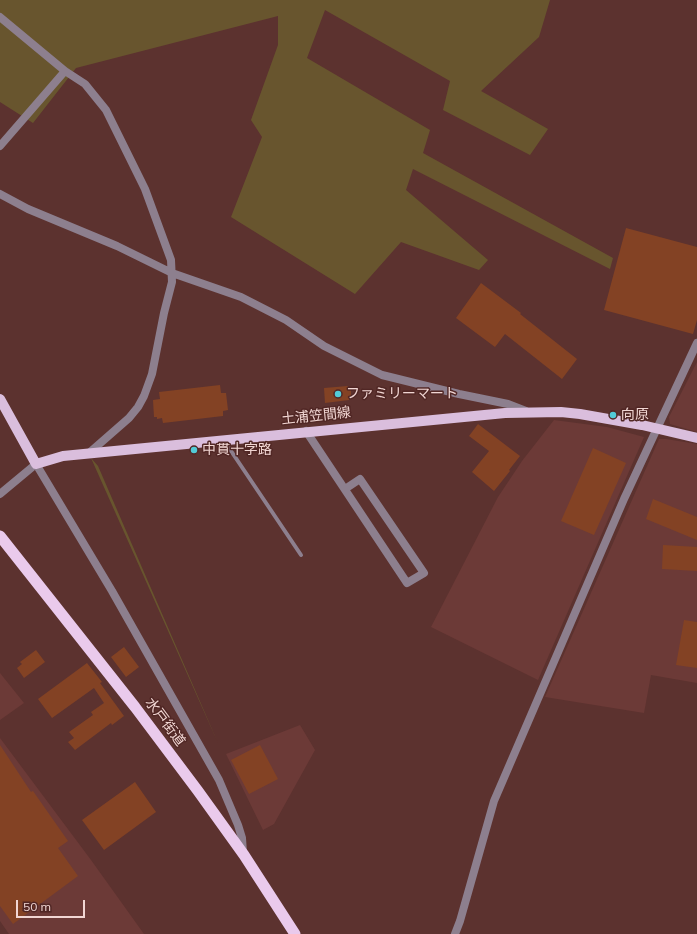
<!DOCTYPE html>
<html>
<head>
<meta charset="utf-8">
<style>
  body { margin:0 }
  #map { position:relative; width:697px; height:934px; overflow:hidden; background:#5c322f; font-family:Mulish,sans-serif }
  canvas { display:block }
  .scale { position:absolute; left:16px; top:900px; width:69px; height:18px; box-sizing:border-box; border:2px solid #f1d6d3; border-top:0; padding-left:5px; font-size:12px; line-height:14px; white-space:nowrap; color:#f1d6d3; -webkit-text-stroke:3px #512725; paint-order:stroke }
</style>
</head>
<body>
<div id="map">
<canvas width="697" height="934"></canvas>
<div class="scale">50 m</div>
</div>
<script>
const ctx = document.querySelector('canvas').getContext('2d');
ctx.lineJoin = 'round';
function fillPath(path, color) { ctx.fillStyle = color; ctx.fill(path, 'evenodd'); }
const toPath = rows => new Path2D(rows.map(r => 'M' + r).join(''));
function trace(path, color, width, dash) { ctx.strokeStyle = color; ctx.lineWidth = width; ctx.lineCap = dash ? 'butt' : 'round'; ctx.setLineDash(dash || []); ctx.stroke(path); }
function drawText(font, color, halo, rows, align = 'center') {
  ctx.font = font + ' Mulish,"Noto Sans JP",sans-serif'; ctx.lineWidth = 3; ctx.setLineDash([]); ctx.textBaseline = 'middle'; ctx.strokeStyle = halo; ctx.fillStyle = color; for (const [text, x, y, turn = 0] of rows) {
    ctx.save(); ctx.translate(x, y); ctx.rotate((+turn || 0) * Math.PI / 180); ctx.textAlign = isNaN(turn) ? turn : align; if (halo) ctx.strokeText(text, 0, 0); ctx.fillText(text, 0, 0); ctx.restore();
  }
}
fillPath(toPath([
  [697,362,697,432,670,424,669,417],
  [554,420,607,427,644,437,538,680,431,627,498,497,522,461],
  [659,439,666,439,697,444,697,683,651,675,644,713,545,697],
  [0,673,24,703,0,720],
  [300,725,315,750,274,824,263,830,226,754],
  [0,738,91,860,144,934,9,934,0,921]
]), '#6c3a37');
fillPath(toPath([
  [0,0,550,0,539,37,481,91,548,129,530,155,443,110,450,81,325,10,307,58,430,130,423,153,613,258,610,269,413,169,406,190,488,260,479,270,401,242,355,294,231,217,262,137,251,120,278,45,278,16,76,68,33,123,0,102],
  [91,458,98,466,218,743]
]), '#68552e');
fillPath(toPath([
  [626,228,697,247,697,320,693,334,604,310],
  [481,283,521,313,520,314,577,359,562,379,505,334,495,347,456,318],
  [220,385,221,393,226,393,228,410,223,411,223,416,163,423,162,418,157,419,157,417,154,417,153,400,160,399,159,392],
  [348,386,348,390,351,390,351,398,349,398,349,400,325,403,324,388],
  [478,424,520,456,509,470,510,471,494,491,472,472,489,451,469,436],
  [593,448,626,463,594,535,561,521],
  [653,499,697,517,697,540,646,519],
  [663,545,697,547,697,571,662,569],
  [684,620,697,622,697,668,676,665],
  [124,647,139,667,126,677,111,657],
  [36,650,45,662,24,678,17,668,22,664,20,662],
  [87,663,102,682,100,683,124,716,112,725,111,723,75,750,68,742,74,738,69,732,93,715,91,712,104,703,94,688,52,718,38,699],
  [0,745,31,792,33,791,68,841,58,848,78,876,13,924,0,906],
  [260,745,278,779,249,794,231,760],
  [135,782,156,812,104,850,82,820]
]), '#834224');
trace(toPath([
  [225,442,301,555]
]), '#8d7f8e', 4);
trace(toPath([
  [0,17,65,71,85,84,106,110,145,189,171,260,172,282,164,313,152,374,144,396,138,407,129,418,89,453],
  [0,146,65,71],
  [0,194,28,209,117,246,172,273,241,297,286,320,324,346,382,375,459,394,508,404,526,411],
  [306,431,407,583,424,573,360,479,345,489],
  [455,934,460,921,494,801,624,499,697,343]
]), '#8d7f8e', 8);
trace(toPath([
  [0,494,36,464,112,591,219,780,238,825,242,838,243,853]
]), '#8d7f8e', 8);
trace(toPath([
  [0,399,36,464,63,456,505,413,561,412,580,414,642,425,697,438]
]), '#dabedd', 10);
trace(toPath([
  [0,536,135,707,198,791,244,855,295,934]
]), '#eacaec', 11);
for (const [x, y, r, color] of [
  [338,394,4,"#52cbd7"],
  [613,415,4,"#52cbd7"],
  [194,450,4,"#52cbd7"]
]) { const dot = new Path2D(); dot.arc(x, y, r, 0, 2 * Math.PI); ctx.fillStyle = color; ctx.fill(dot); trace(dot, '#512725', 1.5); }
drawText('14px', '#f1d6d3', '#512725', [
  ["ファミリーマート",346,394],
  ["向原",621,415],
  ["中貫十字路",202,450]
], 'left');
drawText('14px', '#f1d6d3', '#512725', [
  ["土浦笠間線",316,416,-6],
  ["水戸街道",165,722,53]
]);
</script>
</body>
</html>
